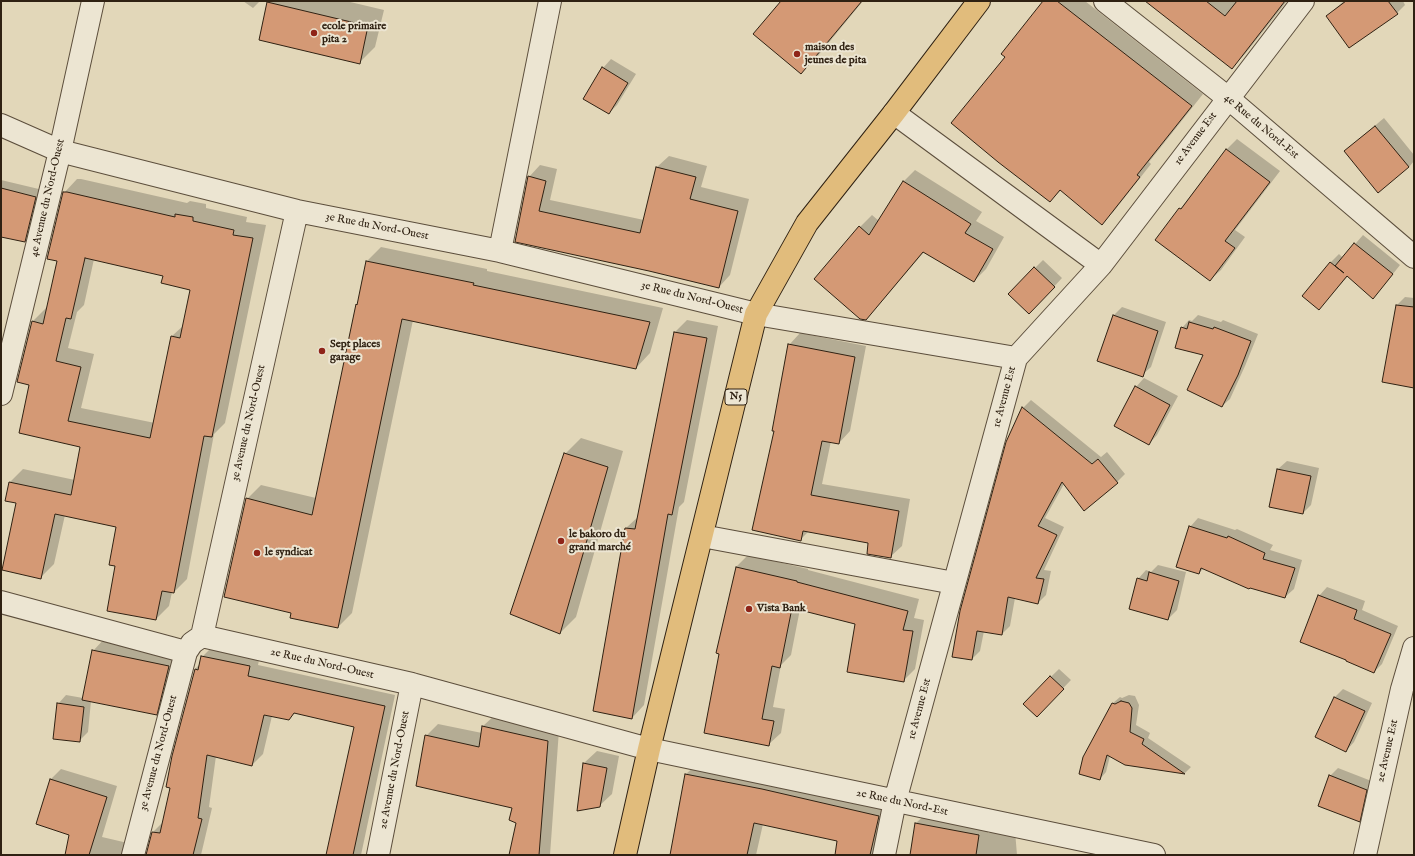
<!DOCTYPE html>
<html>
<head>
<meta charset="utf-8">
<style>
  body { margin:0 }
  #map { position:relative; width:1415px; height:856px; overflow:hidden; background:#e2d7b9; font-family:"IM FELL English",serif }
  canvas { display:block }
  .frame { position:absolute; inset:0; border:2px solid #2f2112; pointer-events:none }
</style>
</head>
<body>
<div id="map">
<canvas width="1415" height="856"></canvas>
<div class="frame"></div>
</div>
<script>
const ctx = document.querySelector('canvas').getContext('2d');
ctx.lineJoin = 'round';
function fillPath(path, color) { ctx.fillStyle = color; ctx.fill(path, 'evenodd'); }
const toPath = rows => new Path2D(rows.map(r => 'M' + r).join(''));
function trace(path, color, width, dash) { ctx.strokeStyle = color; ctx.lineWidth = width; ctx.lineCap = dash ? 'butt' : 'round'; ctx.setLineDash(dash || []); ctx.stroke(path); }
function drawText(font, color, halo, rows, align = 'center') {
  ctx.font = font + ' "IM FELL English",serif'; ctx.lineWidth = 4; ctx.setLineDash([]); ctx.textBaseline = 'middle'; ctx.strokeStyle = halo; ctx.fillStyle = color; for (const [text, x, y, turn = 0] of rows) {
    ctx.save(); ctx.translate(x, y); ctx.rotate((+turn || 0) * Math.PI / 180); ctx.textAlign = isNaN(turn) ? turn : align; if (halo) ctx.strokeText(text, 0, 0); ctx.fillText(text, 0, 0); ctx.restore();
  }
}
fillPath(toPath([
  [243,1,260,1,253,8],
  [270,1,346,1,384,10,375,47,359,63,268,2],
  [782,1,863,1,817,57,801,73],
  [1044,1,1085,1,1203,94,1149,162,1151,164,1114,211,1102,223,1061,190,1050,201,1006,57],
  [1160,1,1238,2,1287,1,1245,54,1231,68],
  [1344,1,1403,1,1405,5,1397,13,1327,16],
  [611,59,636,74,617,105,609,113,603,68],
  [1384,118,1414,155,1414,161,1409,167,1345,151],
  [1237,139,1280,171,1235,230,1245,237,1221,270,1210,280,1156,240,1227,149],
  [669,156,707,166,701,187,749,199,730,275,719,287,649,270,516,241,529,177,540,165,557,169,550,200,644,220,657,167],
  [915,170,982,212,976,221,1004,237,986,269,974,281,924,252,877,307,865,319,860,227,872,215,879,221,903,182],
  [77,179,81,179,187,203,190,201,206,204,206,208,247,217,246,222,266,225,225,423,214,434,187,579,174,592,172,592,169,606,156,619,118,526,65,515,54,564,41,577,17,502,6,500,10,482,23,469,75,480,82,446,30,385,32,322,46,308,47,309,58,260,64,193],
  [94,259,164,275,191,289,184,325,172,336,155,423,81,408,94,354,68,348,77,312,84,305],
  [1,180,43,190,32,234,25,241,1,236],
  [1363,235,1400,265,1381,289,1348,276,1319,309,1303,296,1331,262,1339,254,1343,258],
  [381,247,487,269,487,271,663,308,650,353,636,368,413,320,352,613,338,627,292,612,247,499,261,485,316,498,357,305,359,303,367,261],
  [1043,260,1062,278,1037,305,1035,268],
  [1405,297,1414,298,1414,387,1397,305],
  [1122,307,1166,322,1151,367,1142,375,1114,315],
  [1198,315,1221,322,1223,320,1258,334,1245,366,1230,399,1222,406,1204,355,1182,328,1189,320,1192,321],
  [687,320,718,326,684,502,679,507,644,705,632,718,626,528,639,516,675,332],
  [800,333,866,346,850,431,839,443,831,441,822,484,910,499,902,546,890,557,870,542,809,531,801,539,775,430,789,345],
  [1144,378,1178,396,1157,435,1149,444,1136,387],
  [1031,400,1101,457,1107,452,1125,474,1117,482,1064,484,1045,518,1064,527,1044,570,1051,571,1046,595,1038,603,1015,598,1010,626,1002,634,984,631,980,651,972,659,1007,443,1023,408],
  [581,438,623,451,576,617,560,633,565,454],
  [1287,461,1319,468,1311,505,1303,513,1278,469],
  [1198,518,1235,530,1237,529,1273,545,1270,550,1302,560,1294,589,1285,597,1204,568,1199,573,1190,527],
  [748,555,808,569,808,570,919,599,914,618,924,620,915,669,903,681,857,623,800,609,791,655,781,665,773,707,785,709,781,733,769,744,721,653,718,652,736,567],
  [1158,565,1186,572,1177,610,1168,619,1138,579,1146,570,1151,572],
  [1327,587,1365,601,1362,610,1398,626,1382,664,1374,672,1319,596],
  [105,638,181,654,169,701,156,714,91,701,88,732,79,741,58,704,66,695,83,698,93,651],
  [213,646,260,655,258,665,395,695,361,855,327,855,355,726,295,713,289,719,272,716,263,754,252,765,216,756,209,807,212,808,201,855,147,855,153,832,164,821,195,669,200,664,202,657],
  [1059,669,1071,680,1037,715,1024,703],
  [1343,689,1372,703,1354,742,1346,751,1316,736,1335,697],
  [1129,695,1135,696,1139,705,1136,725,1150,733,1148,738,1191,767,1185,773,1125,764,1110,756,1106,772,1100,779,1084,757,1113,703,1120,697,1122,698],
  [495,715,559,730,550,855,510,855,517,822,513,808,426,736,438,724,482,733,483,726],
  [597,751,619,756,612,794,599,806,579,809,584,763],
  [699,762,891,804,880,855,836,855,838,840,763,824,756,855,671,855,686,774],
  [1338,768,1374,782,1368,812,1359,821,1330,776],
  [61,769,117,786,102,837,132,844,139,855,66,855,71,834,50,780],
  [928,812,990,824,988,833,1015,831,1017,855,911,855,916,823]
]), '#0003');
const building = toPath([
  [781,1,862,1,801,74,753,34,781,1],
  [1043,1,1057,1,1192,106,1137,175,1140,177,1102,225,1060,190,1050,202,998,162,951,123,1005,57,1001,54,1043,1],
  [1145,1,1206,1,1225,16,1237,1,1285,1,1232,69,1145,1],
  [1346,1,1388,1,1398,14,1349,48,1326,16,1346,1],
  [267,2,368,26,360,64,259,40,267,2],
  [602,67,628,83,609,114,583,99,602,67],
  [1375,126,1409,167,1378,193,1344,151,1375,126],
  [1226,149,1270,182,1225,241,1235,248,1210,281,1155,240,1179,208,1181,209,1226,149],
  [656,167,696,177,690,199,738,211,719,288,649,271,515,242,528,176,546,181,539,211,640,233,656,167],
  [903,181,971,224,965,233,993,249,974,282,923,252,866,320,860,319,814,279,859,226,869,235,903,181],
  [1,188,36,197,25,242,1,237,1,188],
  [63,192,67,192,175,217,175,214,193,217,193,221,234,230,233,235,253,238,212,437,204,436,174,593,162,591,156,620,107,611,115,566,109,565,116,527,55,514,41,579,2,570,16,503,5,501,9,482,71,495,80,447,19,433,29,385,17,382,32,321,43,324,57,261,47,259,63,192],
  [85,258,163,276,161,283,190,290,180,338,171,336,150,438,68,421,81,367,56,361,66,318,71,319,85,258],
  [1354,243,1393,274,1373,299,1347,276,1319,310,1302,296,1330,262,1344,273,1335,266,1354,243],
  [366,261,474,283,473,285,650,322,636,369,402,319,338,628,290,618,291,613,224,597,246,498,312,515,356,304,357,305,366,261],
  [1034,267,1055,287,1029,314,1008,294,1034,267],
  [1396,305,1414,307,1414,388,1382,382,1396,305],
  [1113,315,1158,331,1143,377,1097,361,1113,315],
  [1189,322,1213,329,1214,327,1251,341,1238,375,1222,407,1187,390,1203,355,1175,348,1181,327,1187,329,1189,322],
  [674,332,707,338,672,515,668,514,632,719,593,711,625,528,635,529,674,332],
  [788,344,855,357,839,444,822,441,811,495,899,511,891,558,867,554,868,543,803,531,801,541,752,530,774,431,772,431,788,344],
  [1135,386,1170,405,1149,445,1114,426,1135,386],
  [1022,407,1092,464,1098,459,1118,483,1084,511,1062,482,1038,526,1057,535,1036,578,1044,579,1038,604,1008,597,1002,635,977,631,972,660,952,657,960,611,1006,442,1022,407],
  [564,453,608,467,560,634,510,614,564,453],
  [1277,469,1311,476,1303,514,1269,507,1277,469],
  [1189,526,1227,538,1228,536,1265,553,1263,559,1295,568,1285,598,1250,588,1249,589,1201,568,1199,574,1176,567,1189,526],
  [736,567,797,581,797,582,908,611,903,630,913,631,904,682,847,672,855,624,792,608,780,668,772,666,762,719,774,721,769,746,704,733,719,654,716,653,736,567],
  [1149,572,1179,581,1168,620,1129,609,1137,578,1147,581,1149,572],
  [1318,595,1357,610,1354,619,1391,634,1374,673,1346,661,1346,660,1300,642,1318,595],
  [92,650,169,666,157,715,82,700,92,650],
  [201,656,250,666,248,676,385,706,353,855,326,855,354,727,294,713,289,720,264,715,252,766,207,755,198,818,202,819,193,855,146,855,152,832,160,833,170,788,166,787,172,756,195,669,198,670,201,656],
  [1050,676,1064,689,1037,717,1023,704,1050,676],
  [1334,697,1365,711,1346,752,1315,737,1334,697],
  [1121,701,1129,703,1132,708,1130,732,1144,739,1142,744,1185,774,1125,765,1107,755,1100,780,1079,774,1083,757,1112,703,1115,704,1121,701],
  [57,703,84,707,80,742,53,739,57,703],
  [482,726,548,741,539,855,509,855,516,823,509,820,512,808,416,786,425,735,479,747,482,726],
  [583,763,607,768,600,807,577,811,583,763],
  [685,774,762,789,879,816,870,855,835,855,837,841,754,823,747,855,670,855,685,774],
  [1329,775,1367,790,1360,822,1318,806,1329,775],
  [50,779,107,797,89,855,65,855,69,835,36,824,50,779],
  [915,823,979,835,976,855,910,855,915,823]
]);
fillPath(building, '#d49975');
trace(building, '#2f2112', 1);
const minor = toPath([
  [1105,1,1228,98,1414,257],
  [894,113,1101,265],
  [1,125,60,151,297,211,500,251,756,314,1016,358],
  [500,251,550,1],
  [1,394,60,151,93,1],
  [702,536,954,583],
  [1,602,186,652,192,643,202,636,412,684,649,749,1154,855],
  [202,636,297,211],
  [133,855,186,652],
  [378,855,412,684],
  [884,855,895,801,1016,358,1101,265,1303,1],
  [1365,855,1402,689,1414,648]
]);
const trunk = toPath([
  [625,855,649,749,756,314,807,223,894,113,979,1]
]);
trace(minor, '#5c4e3c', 24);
trace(trunk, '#2f2112', 24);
trace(minor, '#ece5d2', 22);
trace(trunk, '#e1bc7c', 22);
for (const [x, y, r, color] of [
  [314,33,4,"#8f2418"],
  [797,54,4,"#8f2418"],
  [322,351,4,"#8f2418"],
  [561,541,4,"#8f2418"],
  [257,553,4,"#8f2418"],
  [749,609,4,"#8f2418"]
]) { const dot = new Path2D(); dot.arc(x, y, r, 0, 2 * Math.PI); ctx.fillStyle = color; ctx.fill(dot); trace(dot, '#ece5d2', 1.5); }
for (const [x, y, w] of [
  [736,397,22]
]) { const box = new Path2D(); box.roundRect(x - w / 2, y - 8, w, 16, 3); ctx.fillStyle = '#ece5d2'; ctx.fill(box); trace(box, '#2f2112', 1); }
drawText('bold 10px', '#2f2112', null, [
  ["N5",736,397]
]);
drawText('bold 11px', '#2f2112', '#ece5d2', [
  ["ecole primaire",322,27],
  ["pita 2",322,40],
  ["maison des",805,48],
  ["jeunes de pita",805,61],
  ["Sept places",330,345],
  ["garage",330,358],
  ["le bakoro du",569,535],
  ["grand marché",569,548],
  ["le syndicat",265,553],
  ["Vista Bank",757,609]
], 'left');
drawText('11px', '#2f2112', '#ece5d2', [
  ["4e Rue du Nord-Est",1261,127,40],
  ["1e Avenue Est",1196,139,-53],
  ["4e Avenue du Nord-Ouest",48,198,-77],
  ["3e Rue du Nord-Ouest",377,227,11],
  ["3e Rue du Nord-Ouest",692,298,14],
  ["1e Avenue Est",1005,397,-75],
  ["3e Avenue du Nord-Ouest",249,423,-77],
  ["2e Rue du Nord-Ouest",322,664,13],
  ["1e Avenue Est",920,709,-75],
  ["2e Avenue Est",1388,751,-77],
  ["3e Avenue du Nord-Ouest",159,753,-75],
  ["2e Avenue du Nord-Ouest",395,770,-79],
  ["2e Rue du Nord-Est",902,803,12]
]);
</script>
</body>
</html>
